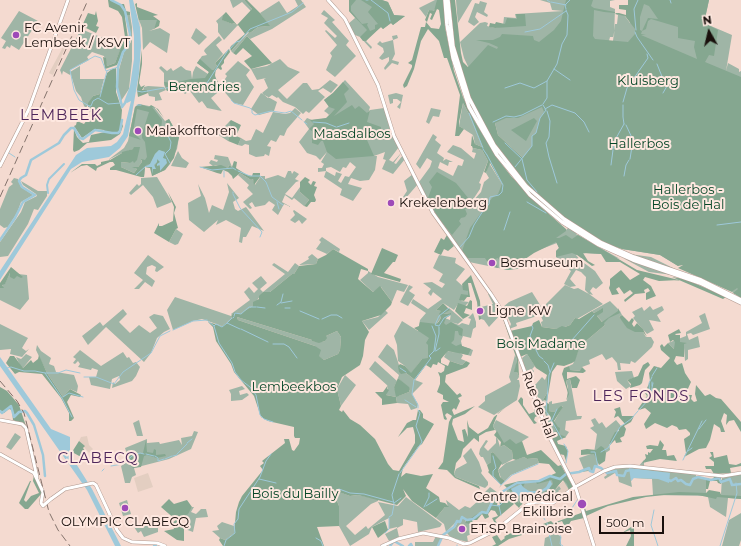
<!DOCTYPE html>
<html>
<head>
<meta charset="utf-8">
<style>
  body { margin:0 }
  #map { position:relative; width:741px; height:546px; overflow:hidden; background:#f4dad0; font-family:Montserrat,sans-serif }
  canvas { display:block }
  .north { position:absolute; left:689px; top:12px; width:40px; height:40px; -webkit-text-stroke:3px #fee8e0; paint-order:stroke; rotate:352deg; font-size:11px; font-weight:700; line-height:16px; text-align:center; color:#19100c }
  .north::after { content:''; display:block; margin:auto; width:14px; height:18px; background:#19100c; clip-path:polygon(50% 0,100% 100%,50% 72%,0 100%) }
  .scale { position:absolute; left:599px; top:516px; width:65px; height:18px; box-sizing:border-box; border:2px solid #19100c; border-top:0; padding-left:5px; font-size:12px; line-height:14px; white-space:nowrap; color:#19100c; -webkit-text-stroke:3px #fee8e0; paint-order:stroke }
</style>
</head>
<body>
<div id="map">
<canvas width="741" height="546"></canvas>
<div class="north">N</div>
<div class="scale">500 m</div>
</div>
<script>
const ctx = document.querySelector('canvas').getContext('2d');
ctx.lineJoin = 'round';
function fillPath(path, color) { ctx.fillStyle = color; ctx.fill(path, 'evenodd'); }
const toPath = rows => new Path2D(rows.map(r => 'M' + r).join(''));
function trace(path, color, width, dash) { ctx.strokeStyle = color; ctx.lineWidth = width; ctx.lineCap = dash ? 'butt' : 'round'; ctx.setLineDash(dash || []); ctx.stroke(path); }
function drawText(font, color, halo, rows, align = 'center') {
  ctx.font = font + ' Montserrat,sans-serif'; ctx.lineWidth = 4; ctx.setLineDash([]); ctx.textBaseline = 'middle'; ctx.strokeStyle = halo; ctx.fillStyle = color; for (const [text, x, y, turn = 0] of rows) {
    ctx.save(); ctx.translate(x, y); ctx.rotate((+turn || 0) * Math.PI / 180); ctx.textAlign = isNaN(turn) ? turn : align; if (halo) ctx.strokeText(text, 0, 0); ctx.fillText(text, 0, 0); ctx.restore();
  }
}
fillPath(toPath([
  [63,47,65,48,53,75,49,73],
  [87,436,89,445,93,449,89,453,79,441,81,437],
  [148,473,153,487,138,492,134,478],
  [564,480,569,490,555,501,551,494]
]), '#e3cec1');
fillPath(toPath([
  [230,0,244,0,252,9,251,11,242,2,233,8],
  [295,0,301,0,306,7,272,29,250,39,247,36,233,53,231,51,249,32,250,33,258,27,269,26,260,13,279,1,287,13,298,6],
  [349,0,382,0,388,2,394,15,405,16,393,25,391,23,383,29,381,27,371,35,366,41,372,47,371,49,360,37,355,35,348,24,355,18,349,11],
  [435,0,437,0,437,6,433,12,429,10,426,17,419,8],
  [456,0,472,0,458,23,457,13],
  [540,0,615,0,610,1,610,7,615,9,614,37,610,37,609,41,613,41,615,24,617,24,618,15,616,14,624,15,630,23,633,0,709,0,704,23,732,35,726,71,728,63,739,69,739,72,741,71,741,291,735,294,732,292,736,288,691,252,678,266,660,255,622,249,580,228,576,234,620,259,602,254,586,253,576,255,580,260,595,271,603,283,596,289,593,287,590,291,593,295,589,294,603,304,577,319,575,318,570,325,565,327,556,329,542,327,541,322,543,321,538,309,533,312,536,315,534,317,516,323,517,326,509,329,511,324,503,307,509,302,532,292,542,308,565,285,574,289,578,288,589,294,585,290,586,277,581,272,576,270,570,279,576,286,570,287,564,284,571,271,556,257,556,251,559,248,557,243,539,250,537,247,524,260,512,268,525,267,517,269,508,270,469,262,438,220,419,182,430,167,432,161,427,158,420,169,416,164,433,134,437,137,435,140,441,145,437,153,444,158,443,161,446,159,453,162,449,162,448,166,440,162,438,168,453,176,458,165,462,166,464,160,447,152,453,145,461,148,474,159,476,153,472,152,473,148,482,150,488,161,479,183,481,184,480,189,472,201,475,204,483,210,473,201,481,192,484,182,489,178,486,173,489,163,502,184,511,195,565,231,573,223,523,158,498,135,495,123,464,58,460,42,480,23,485,22,488,23,487,26,495,28,503,26,504,17,516,18,515,14,563,11,552,10,550,3],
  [480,1,487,3,484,12,488,15,487,17,477,12,475,17,479,22,474,26,468,22,475,3,479,4],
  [324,10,335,20,332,22,349,41,346,45,356,56,335,77,326,70,332,56,330,53,337,45,325,31,326,30,335,38,337,36,324,23,328,18,321,14],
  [19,11,38,21,19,50,11,45,10,48,7,46,5,49,2,48,6,41,1,38],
  [127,15,130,15,132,27,132,61,129,89,121,101,117,88,118,73,124,52,131,42],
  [223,15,223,20,232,24,234,23,237,26,224,40,218,32,218,24,216,21],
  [151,19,157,20,157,23,154,29,149,31,160,28,170,34,167,53,150,42,143,50,142,28,139,20],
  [196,28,207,37,199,45,191,38],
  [81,29,122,46,115,63,107,66,104,56,92,52,87,57,89,60,70,70,70,75,63,71,62,75,60,70],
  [219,36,222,40,216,45,223,54,215,63,217,66,215,75,217,82,221,85,227,76,225,74,238,61,250,70,246,75,254,87,243,105,234,103,222,89,211,98,222,111,207,108,202,101,199,103,190,91,185,94,182,91,183,87,167,91,164,85,164,73,159,68,161,66,167,71,171,68,173,71,181,66,186,70,191,71,192,79,193,72,196,66,208,74,209,72,197,63,202,56,207,55,204,51,205,49],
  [392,36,397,35,398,38,393,40,395,54,392,60,399,62,398,65,392,63,385,70,384,68,389,61,389,57,382,60,379,58,384,52,383,48,377,44,380,41,382,43,393,40],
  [280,59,288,67,278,74,288,67,300,72,278,90,287,99,303,83,307,83,312,90,319,89,330,80,338,85,331,93,323,88,318,91,325,97,309,113,306,111,303,114,295,107,283,102,278,97,277,98,272,95,268,98,262,93,268,88,264,79,266,78,257,80,251,69,267,66],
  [80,66,80,79,104,79,100,94,93,96,86,108,84,106,81,97,76,91,70,72],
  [345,80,370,107,368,114,370,110,384,108,399,147,389,160,393,162,402,152,394,163,396,164,403,155,405,159,393,174,382,169,386,160,383,159,385,152,374,156,377,156,375,170,369,180,360,181,351,178,348,184,362,188,353,201,340,195,342,189,324,177,326,171,318,172,318,168,322,168,324,164,321,162,327,152,320,160,316,156,307,153,299,142,309,129,304,122,307,118,312,120,331,118,336,109,329,115,327,113,324,111,329,106,324,100,333,93],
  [350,162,356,167,349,177,345,176,341,183,338,181,342,174,336,172,335,176,326,171,326,168,331,167,340,172,343,167,346,168],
  [148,86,164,87,166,90,159,93,162,100,155,101,155,97,149,96,147,90,143,91,144,87],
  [261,93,277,102,274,111,259,115,251,109],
  [396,93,403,95,400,109,397,107,401,102,397,99,393,99,393,103,390,104,388,95],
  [463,103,470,116,482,147,475,144,473,135,459,126],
  [139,104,154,107,165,121,169,119,179,137,177,149,170,164,165,170,152,176,152,168,145,167,144,177,141,177,145,160,141,160,142,162,138,167,135,168,137,169,134,173,121,167,121,162,130,163,133,149,125,152,122,152,122,153,108,160,124,148,128,141,135,107],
  [295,108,301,113,287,129,284,136,280,135,276,142,271,140,267,146,271,147,269,156,265,154,264,156,256,157,249,154,249,145,245,144,242,146,238,145,241,138,246,141,251,140,256,129,263,133,273,112,285,114,290,113],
  [431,108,441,110,439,117,433,116,429,124,426,122],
  [229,122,233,129,228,141,217,134],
  [178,151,182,158,189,163,186,168,171,166],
  [215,155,228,157,232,167,229,165,228,168,216,165,213,166,209,163,211,160,217,162,218,160,214,159],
  [288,171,291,171,292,174,294,171,299,174,295,179,299,181,296,182,285,194,292,198,300,187,300,192,309,200,304,206,294,198,292,200,285,195,282,202,291,207,284,204,278,215,272,210,275,205,269,201,265,205,255,207,252,202,249,204,252,208,250,209,243,202,253,194,247,188,249,185,238,175,240,173,251,180,253,179,255,185,261,176,265,176,265,179,278,175,285,178],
  [413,174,418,184,405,199,403,197,407,191,404,181],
  [157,177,172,202,157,208,153,197,143,185,131,195,129,193,137,184,139,186,141,184,141,178],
  [14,178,18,179,21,187,33,195,21,202,17,213,8,227,4,228,0,225,0,209,9,187,13,184,11,182],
  [21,181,38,191,47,191,47,196,38,210,34,209,28,224,8,256,0,257,0,242,21,212,25,202,37,196,36,194,23,185],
  [227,183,239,198,233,202,235,209,238,211,246,207,264,231,252,226,246,237,243,237,242,243,239,242,241,228,226,220,216,225,218,220,204,232,189,220,188,203,201,196,198,184,205,198,209,213,212,205,223,210,229,192],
  [294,210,307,219,302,224,299,220,295,223,290,220,295,215,293,211],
  [176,229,183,234,178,244,175,245,169,242],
  [322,237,340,249,339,252,333,249,327,254,316,249,321,242,319,240],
  [312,254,318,259,316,264,299,265,309,259,308,257],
  [630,254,651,257,677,270],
  [148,255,164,267,157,272,155,271,156,267,152,265,147,267,146,274,155,281,152,287,145,282,139,289,134,289,143,280,134,273],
  [439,255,456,258,455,263,465,269,456,280,468,291,468,295,461,301,469,302,465,306,458,304,454,310,443,303,436,310,442,311,439,315,441,318,437,323,445,318,450,320,451,313,443,314,449,308,463,320,458,324,451,322,459,325,462,323,469,325,471,319,468,318,473,313,476,322,476,327,473,329,471,338,463,336,461,341,462,346,473,350,471,356,460,353,463,355,461,359,466,361,462,365,450,361,444,357,447,351,456,353,448,351,439,344,428,345,429,361,422,359,411,374,405,366,398,361,397,345,394,336,402,321,418,331,420,320,426,313,411,303,413,299,428,309,442,299,433,292,431,296,428,293,431,289,423,283,432,282,442,288,445,284,439,281,443,274,433,268],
  [623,258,673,275,649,272],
  [274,263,288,272,295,263,299,266,294,274,292,274,270,292,263,292,253,306,239,314,232,315,231,314,250,300,244,292,249,287,254,293,258,289,252,283,261,276,267,283,260,289,263,292,285,274,272,265],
  [12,269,18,274,27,275,29,299,20,310,0,300,0,288,3,288,2,284,5,283],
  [368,271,378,277,408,285,404,292,397,290,392,302,381,287,373,292,360,280,368,273],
  [409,285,413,287,409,291,415,295,408,306,400,302],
  [490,293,501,314,489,327,484,320,481,319,481,307,493,304,488,294],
  [175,297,231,316,232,318,222,326,202,319,193,321,173,330,167,310],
  [610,301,620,311,622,315,619,317,628,327,643,332,646,337,651,337,654,342,652,347,635,363,631,361,630,364,620,363,621,370,618,370,617,363,612,357,606,360,602,354,589,360,590,364,582,367,581,371,569,370,569,366,573,364,580,346,605,325,597,316,602,309,594,313,592,311],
  [650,306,653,310,662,306,664,310,657,315,661,322,649,320,654,330,647,334,633,318,635,316,632,312,642,307,644,311],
  [123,309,127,314,119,322,130,333,139,325,150,333,157,328,149,317,154,314,163,316,170,329,164,332,157,338,151,353,144,362,106,327,88,345,82,336,100,322,103,326],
  [385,310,388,313,369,330,362,321,378,317],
  [705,313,710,329,693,335,691,333,687,334,689,340,698,336,700,347,688,350,688,359,685,361,684,348,674,349,668,343,686,336,686,332,702,323,699,316],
  [237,317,312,340,312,341,321,342,325,341,326,336,337,331,341,337,340,350,338,354,324,360,318,356,315,346,238,320],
  [0,324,28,338,22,348,26,351,29,349,22,357,10,354,11,349,0,350],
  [387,344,394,350,399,365,399,372,406,373,415,380,423,383,412,394,418,404,417,408,411,410,408,404,397,403,396,397,386,395,388,386,369,369,375,361,397,381,394,387,398,396,409,392,410,389,398,378,399,375,378,357],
  [37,345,41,351,51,358,49,364,54,366,56,372,74,375,78,386,77,392,70,389,63,397,47,373,36,350],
  [80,350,101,366,123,352,127,358,129,357,133,363,136,362,140,367,136,376,132,381,112,388,113,382,115,384,120,380,119,376,112,379,110,389,91,385,89,377,96,377,98,370,92,368,91,370,78,367,80,364,78,361,75,364,73,363,76,359,73,357],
  [26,354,32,357,23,368,21,367,16,357,21,359],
  [527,354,535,366,532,369,534,371,529,378,527,375,531,369,526,373,522,358],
  [515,355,517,360,515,372,517,372,519,377,517,380,519,380,520,386,517,400,494,415,478,407,485,401,485,396,511,382,509,377],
  [632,371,634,378,627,380,631,386,626,389,617,381,615,372],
  [345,375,356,385,341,406,337,389],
  [547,375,547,393,543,400,546,402,545,403,548,415,557,431,555,437,552,438,547,418,532,384,536,384,542,377,545,380],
  [570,379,575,407,577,416,582,416,581,419,566,421,565,430,569,432,565,438,559,434,554,422,563,406,554,412,548,411,549,404,549,402,552,401,552,404,567,401,568,387,566,381],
  [242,386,245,389,239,391,240,395,247,393,249,395,242,400,231,401,231,394,229,390],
  [595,418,599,424,602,422,606,428,616,420,621,426,609,443,610,450,598,458,598,467,594,467,593,472,588,471,583,472,582,471,584,470,579,458,594,453,597,434,590,428,594,426,591,420],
  [139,420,143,436,137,436,133,423],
  [496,420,529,437,516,445,503,443,493,426],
  [194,431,198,432,191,449,169,459,134,468,136,475,132,477,130,483,125,483,121,466,129,461,125,448,147,439,147,443,159,442,160,444,179,440,182,445,181,438,192,436],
  [15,433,21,437,11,450,6,447],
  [496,437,498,440,500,447,504,445,512,451,513,459,502,465,493,452,491,453,491,462,487,465,483,457,481,457,479,454,480,449,486,440,488,441,484,447,488,451,496,443],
  [471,448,479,462,482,471,481,473,488,482,488,485,485,488,456,477,454,474,456,469,467,463,463,456],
  [524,457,527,459,537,458,539,463,511,475,505,481,501,478,498,470,506,463],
  [644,460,644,466,696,474,696,476,706,479,706,493,721,494,722,477,741,472,741,499,728,498,726,517,710,507,708,497,709,496,653,495,652,479,633,478,631,481,632,487,619,482,618,476,615,473,605,479,604,477,607,475,605,471,625,467,637,468],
  [565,472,573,487,569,490,563,480,559,484,555,490,559,486,561,489,558,491,560,493,554,497,551,493,542,495,542,498,523,500,522,505,517,506,506,494,507,489,519,483,539,481],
  [490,487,498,493,494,496,487,511,478,513,472,519,467,519,462,517,460,521,457,521,446,532,444,524,436,518,445,507,448,507,446,500,459,510,465,506,470,508,486,494,485,492],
  [337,491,350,496,358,495,378,499,378,501,371,504,346,526,355,535,366,526,368,529,385,515,378,502,398,506,406,497,442,524,440,527,418,532,417,522,403,519,403,525,397,528,399,537,389,541,385,534,397,528,397,527,389,529,389,518,372,527,369,534,350,546,339,526,339,506,335,496],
  [127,500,131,514,123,516,119,503],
  [192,507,194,507,191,512,196,514,201,509,206,509,208,517,196,518,193,532,185,529,187,518,184,517],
  [741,513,741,540,739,546,722,546,729,520],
  [462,518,466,518,465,523,469,523,473,533,467,536,468,542,451,538,447,533,455,527,458,522,461,522],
  [159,520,162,525,158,528,158,532,144,537,141,531,138,533,134,527],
  [222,522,234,526,234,533,225,540,220,538,212,531,219,530,217,526],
  [556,533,561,537,561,546,544,546,545,538],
  [436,536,441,538,438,546,415,546,415,542,433,542]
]), '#9fb5a6');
fillPath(toPath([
  [108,0,113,0,118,4,124,4,126,11,130,12,130,15,127,15,125,17,128,38,126,46,117,65,105,69,103,57,106,58,107,66,115,63,125,37,122,17,118,11,109,7],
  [244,0,247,0,260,13,270,26,258,27,250,33,248,32,231,51,230,48,231,46,245,34,238,25,237,26,234,23,232,24,222,20,223,15,226,12,237,25,252,9],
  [349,0,356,0,351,6,351,11,362,24,368,23,367,25,370,31,375,29,375,25,378,24,368,12,372,7,361,0,382,0,388,2,394,15,405,16,393,25,391,23,383,29,381,27,366,41,363,41,360,37,367,30,349,11],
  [437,0,444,0,445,27,454,71,463,97,474,120,497,158,511,176,541,207,566,229,566,231,556,238,559,238,566,235,572,239,578,235,637,270,679,280,659,281,645,277,643,280,651,286,656,296,646,300,646,293,650,291,648,288,644,290,645,293,635,294,625,302,624,300,633,293,630,290,624,294,619,287,616,289,619,294,612,295,609,288,610,285,610,279,621,270,630,280,640,274,620,262,606,262,601,254,583,253,588,261,595,265,592,266,577,255,572,253,556,257,556,251,559,248,556,242,534,253,512,268,525,267,508,270,504,269,498,258,495,259,498,268,490,266,485,258,467,258,462,251,470,228,492,198,498,194,502,184,490,163,486,173,484,172,488,161,482,150,473,148,473,149,472,146,471,146,472,135,475,144,482,147,470,116,463,103,459,122,459,126,464,129,459,136,455,136,460,95,447,58,444,58,439,41,428,29,421,41,414,69,407,86,404,88,403,85,412,67,412,65,408,63,412,60,421,27,425,27,426,22,431,28,439,29,441,24,439,10,437,9,432,20,430,19,432,14,430,13,427,22,425,20,429,10,434,11],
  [450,0,455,0,461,53,463,62,468,67,488,45,497,49,498,47,489,43,476,40,493,40,500,37,502,34,533,36,534,40,539,42,554,30,561,21,566,0,593,0,591,6,594,8,615,12,615,13,604,12,594,10,593,36,595,39,628,42,635,34,635,29,625,16,615,14,616,13,619,13,626,15,626,10,619,9,619,5,628,5,628,0,709,0,704,23,718,30,714,56,709,55,705,62,741,77,741,298,733,293,738,289,737,288,732,292,678,268,683,265,678,266,660,255,622,249,609,245,575,225,547,205,528,185,502,155,491,138,470,96,455,48],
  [644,4,649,6,658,19,648,18,642,31,640,30,640,17],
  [651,19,678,27,678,38,695,41,694,47,697,59,641,35,646,34,641,34,642,31,646,29,648,21],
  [542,107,544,112,540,118,536,133,532,136,532,146,523,158,498,135,495,123,506,118,518,118],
  [137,3,137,7,158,15,153,16,160,21,159,26,154,29,157,20,139,20,141,30,135,4],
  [96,11,98,21,96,26,99,27,96,33,82,26,88,13,95,15],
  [516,14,525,14,526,26,495,28,489,27,490,23,495,24,496,22,505,24,507,18,517,19],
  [247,36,272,63,273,63,251,69,244,61,252,56,243,48,236,55,233,53],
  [229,49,230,52,224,60,224,63,221,66,222,69,221,70,218,68,215,71,215,77,220,85,219,86,209,86,199,90,194,89,192,86,184,89,183,87,167,91,164,82,173,83,191,79,205,78,209,72,197,63,200,59,212,70,214,70,217,66,215,63],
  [142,50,142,64,139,83,141,87,145,85,142,90,147,90,148,93,138,97,137,90],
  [116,68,116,92,122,110,121,122,123,126,120,134,111,140,87,143,79,150,74,152,73,150,74,129,77,137,83,143,89,142,91,135,105,132,104,130,95,129,82,138,74,126,76,125,77,121,84,124,87,120,94,119,95,114,88,111,88,103,93,96,100,94,107,73,112,69],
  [343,82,349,89,344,94,347,102,334,116,352,105,355,109,359,106,367,113,370,110,367,122,381,127,381,136,367,140,374,156,336,159,327,152,323,141,321,141,318,145,312,143,312,131,309,129,314,124,310,120,326,118,335,109,329,107,324,100,333,93],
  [139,104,149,107,151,105,158,109,164,118,156,108,152,107,162,120,161,130,167,134,166,121,169,119,179,137,174,158,165,170,152,176,150,168,145,167,144,177,141,177,116,170,110,170,110,168,115,165,113,162,110,162,97,168,96,171,87,165,81,166,70,173,82,164,95,164,97,166,101,164,101,162,110,160,122,153,122,152,133,149,134,147,140,147,137,160,134,163,133,161,130,163,121,162,121,167,134,173,137,169,132,167,138,167,142,162,141,159,145,160,147,157,145,142,142,138,142,134,149,112,137,109,133,132,141,140,129,136,135,107],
  [159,150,165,152,162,160,165,160,166,163,160,167,158,164,160,162,158,157,157,162,153,169,152,174,152,167,148,167,146,165,150,164,155,154],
  [534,118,537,121,526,141,511,130],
  [231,120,241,125,236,136,241,138,238,145,228,141,232,129,229,122],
  [234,161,237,162,236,168,247,175,252,176,253,173,260,173,260,177,254,185,253,179,251,180,240,173,233,179,232,176,228,172,223,170,221,174,217,173,200,167,221,165,228,168,229,165,232,167],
  [437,172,456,183,473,204,470,208,465,209,467,214,465,217,461,218,459,221,461,224,452,235,437,216,428,198,432,187,429,182],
  [305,177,310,180,308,182,311,185,313,181,316,182,314,186,317,187,314,195,316,200,315,202,311,202,307,207,304,206,309,200,300,192,300,182],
  [168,192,176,207,174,213,178,228,176,229,169,242,154,233,159,223,159,226,162,226,173,221,174,207],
  [447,235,454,246,448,251,444,249,441,255,434,252,441,238,444,240],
  [382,248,398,255,395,262,393,262,384,273,401,279,400,282,371,274],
  [333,249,368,269,368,271,361,269,358,279,373,292,380,286,392,302,391,305,381,315,362,321,369,332,365,340,363,356,360,365,342,377,337,389,341,406,339,410,342,412,343,410,350,419,360,425,375,439,388,464,393,470,399,471,415,443,415,435,413,427,407,428,398,437,407,423,413,420,416,420,418,410,420,410,423,414,423,418,434,424,422,444,418,447,403,468,401,477,406,473,421,476,433,474,426,488,439,497,440,502,445,503,449,507,445,507,436,518,412,501,403,489,406,496,397,505,358,495,350,496,336,491,335,496,339,506,339,526,317,527,324,546,223,546,219,540,220,538,225,540,234,533,236,512,239,502,242,496,263,470,260,466,264,463,262,461,285,443,284,439,289,439,292,450,294,451,299,444,300,438,295,438,294,436,294,427,268,421,261,417,254,396,234,372,231,364,216,341,213,327,208,322,222,326,232,318,231,316,235,312,239,314,253,306,253,302,259,299,259,296,263,292,270,292,292,274,294,274,299,266,316,264,318,259,326,255],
  [237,317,312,340,312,341,319,343,325,341,327,338,326,336,337,331,341,337,340,350,338,354,324,360,319,356,321,350,315,346,238,320],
  [11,267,23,277,21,278,17,276,14,279,10,277,10,273,5,284,2,285,4,288,0,288,0,283],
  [471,275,480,301,481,319,479,320,477,302,471,283,468,283,470,297,467,297,464,301,459,300,461,294,468,295,468,291,463,290,462,284],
  [672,277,685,279,726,297,723,299],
  [470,300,472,301,472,310,466,308,464,313,470,315,463,319,455,311,458,303,467,306],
  [443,303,450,310,443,314,451,313,451,315,446,318,444,323,446,325,451,322,463,329,462,336,459,335,458,331,455,331,454,340,451,343,456,346,461,344,462,346,471,349,468,355,448,351,441,359,441,363,448,366,450,361,462,365,466,361,470,363,467,367,446,375,445,382,457,395,460,393,462,396,458,398,460,401,456,410,454,408,452,410,454,415,475,406,465,414,453,419,452,424,458,440,464,442,462,430,465,429,468,437,467,420,469,427,478,434,488,428,494,417,505,408,498,413,493,426,495,430,486,432,479,436,479,442,474,438,463,449,461,457,456,463,454,474,456,477,479,486,480,489,455,478,447,470,438,469,443,462,449,422,452,416,447,413,445,415,447,419,446,420,444,419,441,405,443,402,449,402,443,399,443,395,437,392,440,384,440,377,438,372,441,373,444,371,445,366,438,362,437,365,433,364,431,368,426,365,415,380,406,373,401,374,399,372,398,366,400,364,405,366,411,373,422,359,428,358,428,345,426,343,429,338,414,328,419,326,420,322,437,324,441,318,439,314,441,311,436,310],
  [603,308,603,312,597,316,602,322,618,311,618,308,620,313,609,318,604,323,605,325,580,346,575,361,572,363,564,366,557,365,552,372,547,401,543,400,547,393,547,375,536,368,527,354,520,357,510,331,532,326,533,323,539,320,542,327,556,329,562,326,565,327,570,325,575,318,579,319,592,311,594,313],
  [500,310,518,355,519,377,517,372,514,372,517,360],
  [622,315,629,322,632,318,634,320,632,324,634,327,637,323,643,329,647,337,643,332,635,332,627,328,619,317],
  [679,329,681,333,675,334,676,335,680,335,680,342,687,343,684,344,684,357,676,356,674,361,677,365,682,363,685,373,691,382,686,393,688,395,692,395,691,399,694,402,697,401,695,394,696,385,705,396,710,394,716,398,721,399,741,422,741,432,734,420,729,421,726,425,727,415,724,413,721,421,725,432,721,432,720,428,714,424,710,440,706,448,699,449,684,457,686,453,684,439,690,435,690,433,686,429,679,430,677,427,672,425,667,428,655,423,646,429,644,424,651,413,645,408,639,410,638,409,647,396,645,393,650,381,649,373,654,366,661,368,670,358,661,350,660,346,662,344,664,347,668,343,674,349,675,342,673,340,670,342,668,335],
  [39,355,47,373,63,397,70,389,81,395,80,397,71,395,67,402,74,418,71,421,69,421,69,413,61,398,42,374,19,372,15,374,6,363,10,356,14,356,23,368,31,360,33,363,38,359],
  [648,362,650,365,645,370,642,383,640,385,630,388,631,384,627,380,638,376,643,365],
  [569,366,570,370,580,371,582,367,586,371,583,373,567,372,567,379,576,376,580,380,577,388,572,388,570,379,566,381,569,394,566,401,568,393,562,374,564,368],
  [398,378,409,387,410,389,409,392,396,397,397,403,382,405,382,399,375,392,383,392,388,385,387,389,389,390,386,395,396,397,394,387],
  [0,387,7,391,19,405,26,426,13,420,12,410,9,409,4,413,0,413],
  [521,397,523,399,523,405,529,414,534,412,535,403,540,415,535,417,534,420,537,423,534,424,518,401],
  [546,402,549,404,549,411,554,412,561,406,563,407,554,421,558,427,560,428,559,434,566,437,557,441,558,444,566,446,568,451,566,461,564,455,559,454,552,440,556,431,548,413,545,413],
  [620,407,622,416,634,416,631,422,624,426,626,429,624,436,620,438,622,442,616,443,615,440,610,445,609,443,615,432,619,431,619,427,625,424,618,416,614,418,616,412,614,409],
  [497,431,504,443,510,439,516,444,522,441,527,455,541,450,558,466,561,465,573,487,569,490,567,484,563,480,551,494,531,500,530,497,525,498,519,508,507,495,509,493,515,501,519,503,521,497,535,493,539,495,548,490,553,484,552,480,537,484,536,482,525,483,523,487,521,484,518,484,511,488,512,491,511,492,504,485,520,481,540,480,556,473,549,464,539,463,537,458,527,459,524,457,516,460,513,459,512,451,504,445,500,447,501,442,494,435],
  [146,440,147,452,153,453,154,449,156,450,156,455,165,454,166,456,157,458,147,455,144,456,141,467,133,468,129,464,127,456,132,453,134,454,143,453],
  [660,440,664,445,662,450,666,450,667,456,674,455,677,461,660,459,642,463,646,458,645,454,648,455,648,452,650,453,653,449,647,449,646,446,650,445,658,446],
  [79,441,85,446,83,448,85,451,81,457,72,452],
  [601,446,604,448,606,453,605,461,599,465,594,454,581,455,581,450,587,449,596,450],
  [493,452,502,463,498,470,500,477,505,481,499,488,501,485,488,472,489,471,487,465,491,462,491,453],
  [710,452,713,452,714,458,727,455,729,464,736,465,741,463,741,466,730,468,731,473,714,474,711,469,706,469,705,466,714,466,714,462,709,458,712,456],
  [34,474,42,493,28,509,25,509,19,503,30,481,31,481,24,500,26,502,31,496,39,493,33,481],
  [714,477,721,477,721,480,731,478,732,481,729,480,722,481,721,484,718,483,717,481,710,481,708,489,706,489,706,480,707,478,712,480],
  [709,490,720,492,721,495,741,496,741,499,717,497,716,499,698,495,664,495,646,497,608,506,586,516,584,508,585,508,586,511,633,497,679,492,706,493],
  [496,495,498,499,497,506,500,505,499,501,502,498,506,496,514,504,495,520,499,526,497,527,492,518,498,516,495,511,491,510,488,514,489,517,485,519,482,514,477,520,472,520,475,530,470,524,465,523,466,520,470,519,478,513,487,511],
  [169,499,174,504,187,500,192,507,188,514,177,522,184,527,184,541,177,540,164,531,174,529,172,523,176,520,161,507],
  [581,510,584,518,571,521,568,526,570,531,568,533,562,521,535,531,535,527,551,521,553,523,581,513],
  [385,521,388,530,378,538,372,527],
  [634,525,634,546,626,546,631,536,630,530,622,533],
  [529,527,533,528,532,532,509,539,498,546,492,546,496,544,492,537,497,535,501,541,505,538,504,537,508,534,512,533,516,535,529,530]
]), '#85a790');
fillPath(toPath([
  [129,0,133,0,140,27,141,46,139,74,128,136,120,148,109,157,82,162,71,169,0,280,0,271,76,155,87,148,111,146,117,142,123,134,131,101,127,103,124,102,130,86,134,59,134,36],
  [159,150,165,152,163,158,166,159,167,163,160,171,160,165,157,166,157,164,160,162,157,159,157,162,154,165,156,169,153,169,153,174,152,167,145,167,150,164,155,154],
  [0,357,51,429,70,437,70,454,92,489,121,546,115,546,87,490,0,366],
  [629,468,670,473,669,483,658,479,634,478,631,481],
  [550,480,552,484,549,489,539,493,524,493,516,497,511,489,521,484,523,487,529,491,540,491,546,487]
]), '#9ec9da');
trace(toPath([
  [366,0,368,0],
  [371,0,388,13,390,21],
  [547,0,550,2],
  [670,0,671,3],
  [551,2,566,5],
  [566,9,565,5,570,0],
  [636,30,634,9,638,0],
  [525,32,540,29,566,11],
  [635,32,637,37,653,60],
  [230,49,236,42,240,41,250,29,292,12,303,3],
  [657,64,663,79,666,81,667,86,663,93],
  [554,69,570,80],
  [207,83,219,86],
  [166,88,207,83,228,50],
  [505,88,520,83,534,88,547,81],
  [137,91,142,92,164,88],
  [100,97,107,71],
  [231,100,234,103,250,108,252,110,252,113,255,115,271,111,285,113,291,111,302,120],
  [623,102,627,88,648,58,647,54],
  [543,104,547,98,547,81,557,64,562,44,567,35,568,15,566,10],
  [137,105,141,105],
  [623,105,623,117,624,124],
  [89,106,79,100,74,90,70,70,95,56,101,58,106,71,118,67],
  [89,106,91,106,93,101,98,98,108,104,121,103],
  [545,109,552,105,575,113,584,122,589,132],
  [547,111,550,121,549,137,546,143,549,157,557,183],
  [469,113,483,148],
  [304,122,307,124],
  [313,122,326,123,336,127],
  [493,122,506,116,514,117,522,115,542,105],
  [626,125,633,140,630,159],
  [337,127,349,123],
  [343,133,350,136],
  [167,134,171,142,170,149,165,154,170,163],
  [505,143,522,159,527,180,537,192],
  [483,149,487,155],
  [613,149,615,140,624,124],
  [9,153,15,157],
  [487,155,495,170],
  [611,165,613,150],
  [200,167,212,170,233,168,236,170],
  [515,167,532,146,532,136,536,133,540,118,546,110,543,105],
  [224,171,224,177],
  [238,171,250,176,260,176],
  [136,175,146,166],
  [260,176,266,182,272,197,283,205],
  [624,176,626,165,629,160],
  [233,193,233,192],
  [233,194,240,208,262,232,260,237],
  [277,202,279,209],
  [527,202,546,213],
  [484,210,489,204,490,197,499,195,502,192,503,185,495,170],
  [717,225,741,222],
  [504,230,510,212],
  [460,247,469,237,474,225,483,211],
  [281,303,292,301],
  [277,305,281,302,283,294],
  [257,307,265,308],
  [285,308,290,308],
  [449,308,439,316,435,325,439,326,444,318,450,315],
  [300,311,319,319],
  [234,316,235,313,241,314,249,307,256,307],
  [233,318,234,317],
  [322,319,331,315,337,315,342,318],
  [208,321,214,326,216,324,222,327,227,323,240,329],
  [227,323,232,318],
  [214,326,219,343,232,363,235,372,241,380,250,387,256,395,260,415,264,419,273,422],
  [532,326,533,328,530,336,532,342,539,356,543,359],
  [241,329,268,342],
  [173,330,193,321,207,320],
  [273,344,284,344,289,347,297,358],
  [564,349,594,315],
  [435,351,439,334,439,327],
  [436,351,440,348],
  [544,361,548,365,550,372],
  [554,363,549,375,546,411,562,439],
  [7,368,11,367,24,371,35,371,45,373,58,373,66,370,80,373],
  [400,368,406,372],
  [45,373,62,398,72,417],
  [652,376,657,368],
  [84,377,96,377,114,384,123,372,151,353,160,336,170,331],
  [652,386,652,382],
  [63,397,69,393,83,397],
  [650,397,653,383],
  [405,400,416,407],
  [418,408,418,405,412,394,414,380,428,362,431,358,429,356,434,351,436,336,432,326],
  [639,410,650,398,649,383,652,377],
  [552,420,557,409],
  [699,429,706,420],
  [187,443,192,439],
  [564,444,568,451,566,463],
  [688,451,692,448],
  [591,452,595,452,598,467],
  [601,452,608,448,620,427,631,419,638,411],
  [146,454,154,456],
  [177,454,187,444],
  [155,456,158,458],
  [173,456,177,455],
  [493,456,496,468,493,471,493,476,501,485,512,475,538,464],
  [158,459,158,461,164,459],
  [165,459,172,456],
  [683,460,702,421],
  [111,466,123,464,132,456,140,453,144,454],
  [566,467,570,473],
  [102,471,104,469],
  [593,472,594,472],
  [400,473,422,442,416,426,420,413,418,410],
  [259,479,276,483],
  [339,489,350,493,364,494,393,502],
  [394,503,401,498],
  [394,504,392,495,399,474],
  [426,506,437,499],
  [490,506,491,505,499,506,503,502,511,500],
  [499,506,501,515],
  [424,507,429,497,429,493],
  [572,508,578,499],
  [654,510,651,525,658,546],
  [541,513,545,520],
  [389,517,392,515,394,505],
  [547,523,548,527],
  [555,527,561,537,560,544,563,546],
  [548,529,552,546],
  [385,533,389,529,389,518],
  [316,538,321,541,323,546],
  [457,545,457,546],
  [224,546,226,540,235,533,234,524,238,519,239,509,260,477,266,461,271,454],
  [720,546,737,493,736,483]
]), '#9ec9da', 1);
trace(toPath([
  [48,193,47,185,49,179,64,164]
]), '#9ec9da', 2);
trace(toPath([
  [111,0,121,5,125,11,130,34,128,46,123,52,118,67,117,87,122,106],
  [122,107,125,103],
  [0,240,15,218,23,202,35,195,22,187,19,181,21,178,26,175,31,160,59,143,64,135,71,128,74,128,80,138,83,139,95,130,112,133,118,133,120,131,122,120],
  [0,411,2,413,11,406,14,417,19,412,25,411,27,413,34,425,43,455,45,476],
  [666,479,671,481,676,478,678,481,681,480,686,484,690,485,693,479,698,477,711,480,719,478,721,482,730,479,732,485,741,484],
  [154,546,156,546],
  [390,546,394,541,403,546],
  [409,546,411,544,412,546],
  [438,546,443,535,454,527,457,521,460,522,462,517,467,520,473,519,482,512,487,513,495,496,517,483,539,481,550,476,560,479,566,474,579,472,589,468,590,471,593,472,595,466,601,468,607,473,616,471,617,475,624,476,626,471,631,470]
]), '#9ec9da', 2.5);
const major = toPath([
  [328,0,345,19,378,85,394,136,433,213,491,294,502,311,549,436,576,489,594,546],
  [0,166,29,109,68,0],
  [0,420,22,424,26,428,37,477],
  [0,454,34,473,43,492,41,503,43,506,45,504],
  [51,499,65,489,93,483,96,485,117,530,123,538,132,542,157,543,165,546],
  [382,546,398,539,423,533,449,538,464,544,470,543,496,530,527,505,536,502,553,503,575,487,604,471,615,467,630,466,723,476,741,473]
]);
const highway = toPath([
  [445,0,447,25,453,58,469,107,497,155,530,195,562,222,599,245,633,260,700,283,741,303],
  [448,0,453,46,469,98,494,145,526,186,564,219,600,242,634,257,701,280,741,300]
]);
trace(major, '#b29a90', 4);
trace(highway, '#b29a90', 4.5);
trace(major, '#fff', 3);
trace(highway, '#fff', 3.5);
trace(toPath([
  [0,197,88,0],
  [0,381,17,401,24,413,49,512,58,530,70,546]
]), '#83726b', 1, [8, 4]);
const majorBridge = toPath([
  [45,504,51,499]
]);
trace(majorBridge, '#b29a90', 4, []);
trace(majorBridge, '#fff', 3);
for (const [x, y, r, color] of [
  [16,35,4,"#9e4ab8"],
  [138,131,4,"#9e4ab8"],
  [391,203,4,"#9e4ab8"],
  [492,263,4,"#9e4ab8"],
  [480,311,4,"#9e4ab8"],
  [582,504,5,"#9e4ab8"],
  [125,508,4,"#9e4ab8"],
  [462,529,4,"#9e4ab8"]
]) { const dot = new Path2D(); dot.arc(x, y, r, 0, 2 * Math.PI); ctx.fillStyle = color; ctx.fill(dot); trace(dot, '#fee8e0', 1.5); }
drawText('13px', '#19100c', '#fee8e0', [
  ["FC Avenir",24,28],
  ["Lembeek / KSVT",24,43],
  ["Malakofftoren",146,131],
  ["Krekelenberg",399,203],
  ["Bosmuseum",500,263],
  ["Ligne KW",488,311],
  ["Centre médical",573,497,"right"],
  ["Ekilibris",573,512,"right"],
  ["OLYMPIC CLABECQ",125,522,"center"],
  ["ET.SP. Brainoise",470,529]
], 'left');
drawText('13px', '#064627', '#fee8e0', [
  ["Kluisberg",648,81],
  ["Berendries",204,87],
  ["Maasdalbos",352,134],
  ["Hallerbos",639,144],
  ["Hallerbos -",688,190],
  ["Bois de Hal",688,205],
  ["Bois Madame",541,344],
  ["Lembeekbos",294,387],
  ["Bois du Bailly",295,494]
]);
drawText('13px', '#19100c', '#fee8e0', [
  ["Rue de Hal",538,405,69]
]);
ctx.letterSpacing = '1px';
drawText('15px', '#4e265b', '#fee8e0', [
  ["LEMBEEK",61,116],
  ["LES FONDS",641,397],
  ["CLABECQ",98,459]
]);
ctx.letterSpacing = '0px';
</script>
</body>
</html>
